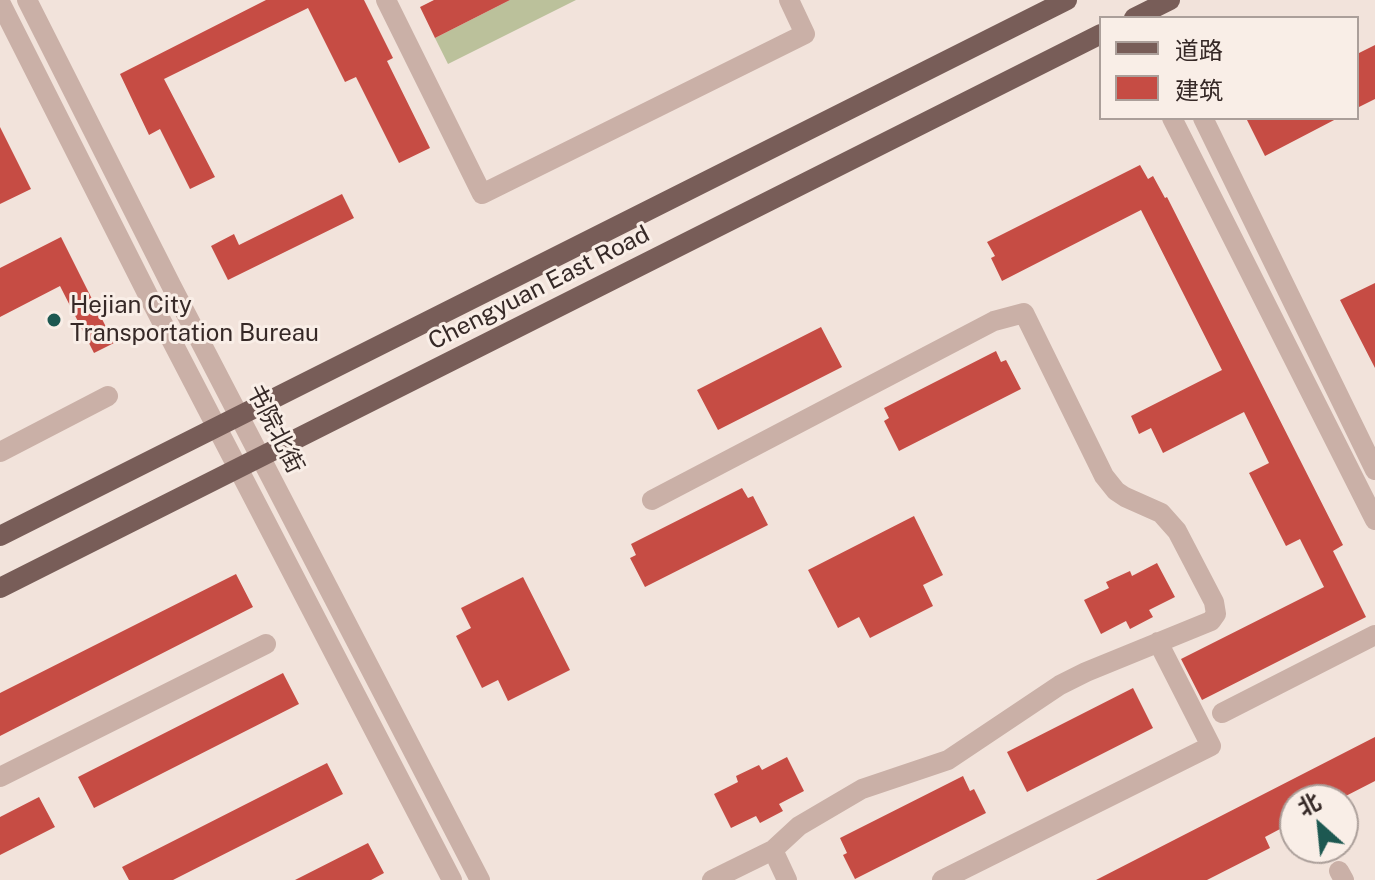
<!DOCTYPE html>
<html>
<head>
<meta charset="utf-8">
<style>
  body { margin:0 }
  #map { position:relative; width:1375px; height:880px; overflow:hidden; background:#f2e3db; font-family:"Public Sans","Noto Sans SC",sans-serif }
  canvas { display:block }
  .legend { position:absolute; left:1099px; top:16px; width:260px; height:104px; box-sizing:border-box; background:#f9eee7; border:2px solid #ab9f9a; margin:0; padding:10px 14px; list-style:none; font-size:24px; color:#362927 }
  .legend li { display:flex; align-items:center; gap:16px; height:40px }
  .legend b { width:40px; border:2px solid #ab9f9a }
  .north { position:absolute; left:1279px; top:784px; width:80px; height:80px; box-sizing:border-box; background:#f9eee7; border:2px solid #ab9f9a; border-radius:50%; rotate:333deg; font-size:22px; font-weight:700; line-height:32px; text-align:center; color:#362927 }
  .north::after { content:''; display:block; margin:auto; width:28px; height:36px; background:#1d5851; clip-path:polygon(50% 0,100% 100%,50% 72%,0 100%) }
</style>
</head>
<body>
<div id="map">
<canvas width="1375" height="880"></canvas>
<ul class="legend">
<li><b style="height:10px;background:#785d58"></b>道路</li>
<li><b style="height:22px;background:#c64c44"></b>建筑</li>
</ul>
<div class="north">北</div>
</div>
<script>
const ctx = document.querySelector('canvas').getContext('2d');
ctx.lineJoin = 'round';
function fillPath(path, color) { ctx.fillStyle = color; ctx.fill(path, 'evenodd'); }
const toPath = rows => new Path2D(rows.map(r => 'M' + r).join(''));
function trace(path, color, width, dash) { ctx.strokeStyle = color; ctx.lineWidth = width; ctx.lineCap = dash ? 'butt' : 'round'; ctx.setLineDash(dash || []); ctx.stroke(path); }
function drawText(font, color, halo, rows, align = 'center') {
  ctx.font = font + ' "Public Sans","Noto Sans SC",sans-serif'; ctx.lineWidth = 6; ctx.setLineDash([]); ctx.textBaseline = 'middle'; ctx.strokeStyle = halo; ctx.fillStyle = color; for (const [text, x, y, turn = 0] of rows) {
    ctx.save(); ctx.translate(x, y); ctx.rotate((+turn || 0) * Math.PI / 180); ctx.textAlign = isNaN(turn) ? turn : align; if (halo) ctx.strokeText(text, 0, 0); ctx.fillText(text, 0, 0); ctx.restore();
  }
}
fillPath(toPath([
  [510,0,576,0,448,64,435,38]
]), '#bbc19b');
fillPath(toPath([
  [266,0,364,0,393,58,387,61,430,148,399,163,356,77,345,82,308,8,164,79,215,177,190,189,160,129,149,135,120,74],
  [434,0,510,0,435,38,420,7],
  [1375,45,1375,99,1357,108,1357,54],
  [1246,118,1338,118,1265,156],
  [0,127,31,189,0,204],
  [1140,165,1148,179,1153,176,1165,198,1167,197,1343,545,1333,551,1366,617,1202,700,1181,659,1324,587,1300,539,1286,546,1249,473,1269,463,1244,412,1163,453,1151,428,1139,434,1131,416,1222,370,1141,210,1002,281,991,258,995,256,987,242],
  [342,194,354,218,228,280,211,246,234,234,239,245],
  [61,237,114,343,94,353,60,286,0,317,0,268],
  [1375,283,1375,368,1340,300],
  [821,327,842,367,718,430,697,390],
  [996,351,1001,362,1006,360,1021,389,899,451,884,421,889,418,884,408],
  [742,488,748,498,753,496,768,525,645,587,630,558,636,555,631,544],
  [914,516,943,575,923,585,933,606,870,638,859,617,838,628,808,570],
  [1157,563,1175,597,1149,610,1153,617,1130,629,1126,621,1101,634,1084,600,1109,588,1106,582,1130,571,1132,576],
  [236,574,253,607,0,736,0,693],
  [523,577,570,670,508,701,498,680,482,688,456,636,471,628,461,608],
  [283,673,299,704,94,808,78,777],
  [1133,688,1153,728,1027,792,1007,752],
  [1375,737,1375,781,1338,800,1295,800,1295,821,1265,837,1270,848,1207,880,1096,880],
  [787,757,804,791,779,804,783,811,760,823,756,816,731,828,714,794,738,782,736,776,759,765,762,770],
  [327,763,343,794,173,880,129,880,122,867],
  [963,776,970,791,974,789,986,813,855,879,843,855,847,853,840,838],
  [39,797,55,827,0,855,0,817],
  [368,843,384,873,371,880,295,880]
]), '#c64c44');
trace(toPath([
  [27,0,171,285,480,880],
  [386,0,482,194,805,34,789,0],
  [0,2,149,297,452,880],
  [1172,118,1375,520],
  [1203,118,1375,470],
  [0,452,108,396],
  [652,500,994,321,1024,313,1104,476,1116,491,1125,497,1161,513,1177,531,1214,602,1216,614,1211,621,1086,672,1060,685,948,760,862,789,799,826,773,850,712,880],
  [1222,713,1375,635],
  [0,777,266,644],
  [773,850,787,880],
  [1339,871,1344,880],
  [942,880,1211,746,1158,642]
]), '#cab0a7', 20);
trace(toPath([
  [1134,18,1170,0],
  [0,536,1067,0],
  [0,588,1101,34]
]), '#785d58', 20);
for (const [x, y, r, color] of [
  [54,320,8,"#1d5851"]
]) { const dot = new Path2D(); dot.arc(x, y, r, 0, 2 * Math.PI); ctx.fillStyle = color; ctx.fill(dot); trace(dot, '#f9eee7', 3); }
drawText('24px', '#362927', '#f9eee7', [
  ["Chengyuan East Road",539,288,-27],
  ["书院北街",275,429,63]
]);
drawText('24px', '#362927', '#f9eee7', [
  ["Hejian City",70,306],
  ["Transportation Bureau",70,334]
], 'left');
</script>
</body>
</html>
